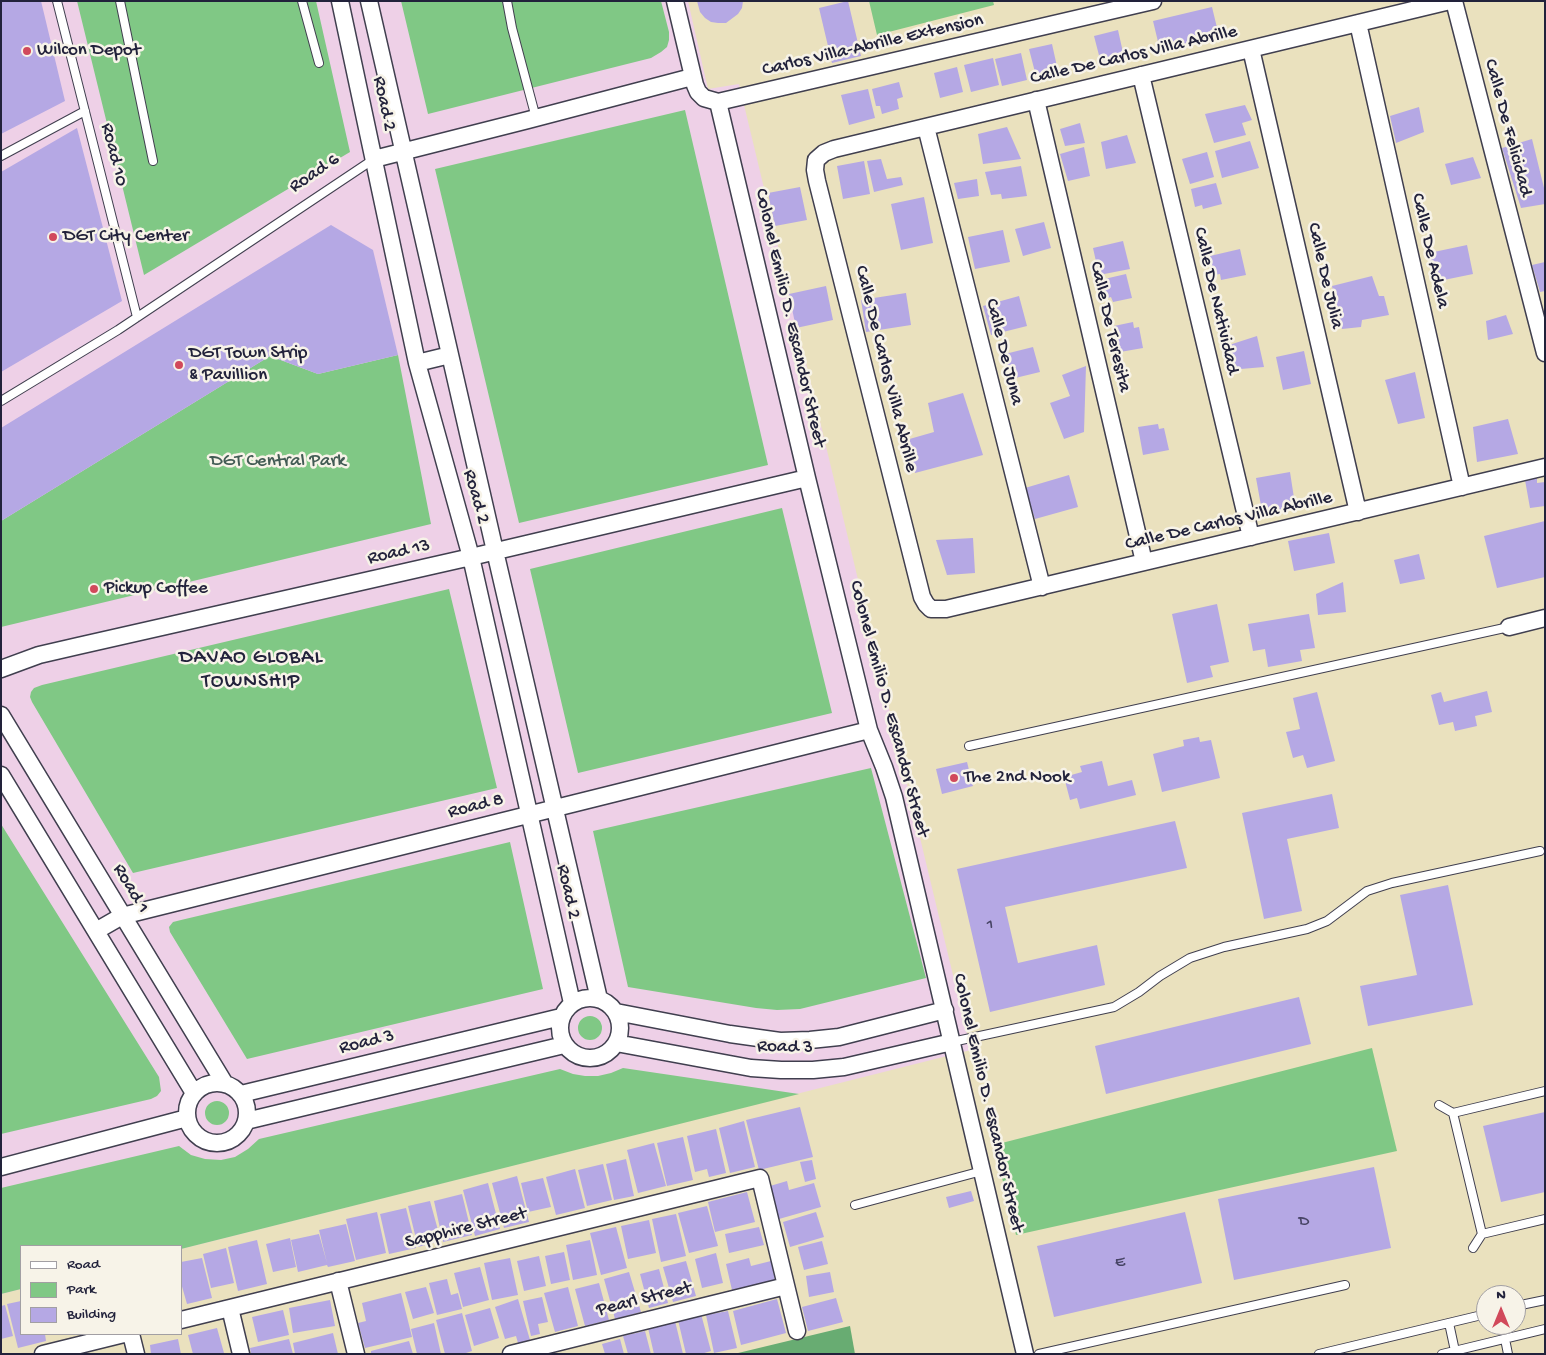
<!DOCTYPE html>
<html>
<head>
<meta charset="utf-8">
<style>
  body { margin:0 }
  #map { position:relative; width:1546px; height:1355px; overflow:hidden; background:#eae1be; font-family:"Gochi Hand",sans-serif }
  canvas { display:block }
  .frame { position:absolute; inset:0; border:2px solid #22223b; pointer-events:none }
  .legend { position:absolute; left:20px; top:1245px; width:162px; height:90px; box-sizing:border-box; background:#f7f3e8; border:1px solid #a29fa3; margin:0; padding:6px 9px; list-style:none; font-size:15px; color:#22223b }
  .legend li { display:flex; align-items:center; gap:10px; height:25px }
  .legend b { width:25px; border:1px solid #a29fa3 }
  .north { position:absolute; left:1476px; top:1285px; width:50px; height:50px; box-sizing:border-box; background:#f7f3e8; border:1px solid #a29fa3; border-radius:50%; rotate:0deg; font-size:14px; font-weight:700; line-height:20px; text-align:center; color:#22223b }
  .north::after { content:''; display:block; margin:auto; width:18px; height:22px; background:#d1495b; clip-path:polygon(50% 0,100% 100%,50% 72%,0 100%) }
</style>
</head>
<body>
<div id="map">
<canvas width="1546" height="1355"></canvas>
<div class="frame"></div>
<ul class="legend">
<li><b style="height:6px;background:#fff"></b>Road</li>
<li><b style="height:14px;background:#80c885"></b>Park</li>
<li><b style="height:14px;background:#b5a8e4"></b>Building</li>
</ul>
<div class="north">N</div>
</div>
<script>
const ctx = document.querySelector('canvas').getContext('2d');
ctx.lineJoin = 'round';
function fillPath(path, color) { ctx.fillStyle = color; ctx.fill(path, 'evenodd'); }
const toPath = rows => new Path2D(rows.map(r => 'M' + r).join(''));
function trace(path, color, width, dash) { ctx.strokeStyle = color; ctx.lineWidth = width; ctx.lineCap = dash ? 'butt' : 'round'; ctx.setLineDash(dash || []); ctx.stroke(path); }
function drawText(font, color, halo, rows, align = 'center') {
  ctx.font = font + ' "Gochi Hand",sans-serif'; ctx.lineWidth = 5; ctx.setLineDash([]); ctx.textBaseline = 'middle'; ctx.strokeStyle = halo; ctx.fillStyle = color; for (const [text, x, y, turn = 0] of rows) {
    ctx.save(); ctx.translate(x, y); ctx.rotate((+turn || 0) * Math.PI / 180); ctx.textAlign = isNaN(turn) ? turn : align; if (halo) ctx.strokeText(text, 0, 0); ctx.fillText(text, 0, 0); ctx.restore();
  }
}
fillPath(toPath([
  [1,1,688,1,708,89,739,84,971,1050,181,1249,181,1246,21,1246,21,1289,1,1294]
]), '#eed0e7');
fillPath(toPath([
  [77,1,316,1,350,152,144,275],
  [401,1,661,1,669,32,669,40,667,47,661,52,651,58,428,114],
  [869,1,993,1,994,5,877,35],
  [685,110,768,465,519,523,435,169],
  [398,355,431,524,1,627,1,521,270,356,318,374],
  [782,508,832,713,578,773,530,569],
  [449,589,497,788,133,873,32,702,30,697,31,692,34,688,42,685],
  [871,768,926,978,800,1009,777,1010,756,1008,628,987,593,831],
  [1,824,159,1077,161,1091,157,1096,151,1099,1,1134],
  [510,842,543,989,247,1059,170,932,169,927,173,922,181,920],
  '578 1028a12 12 0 1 1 24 0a12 12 0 1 1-24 0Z',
  [1372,1048,1397,1151,1016,1235,994,1145],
  [623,1068,799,1094,181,1249,181,1246,21,1246,21,1289,1,1294,1,1188,179,1146,191,1155,205,1159,221,1160,235,1157,248,1149,259,1139,560,1069,573,1074,585,1076,598,1076,611,1073],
  '205 1113a12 12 0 1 1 24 0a12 12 0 1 1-24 0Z'
]), '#80c885');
fillPath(toPath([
  [850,1326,855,1354,734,1354]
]), '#68ac72');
fillPath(toPath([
  [1,1,41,1,65,101,1,134],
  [697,1,743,1,742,8,738,14,726,23,718,23,711,22,705,18,700,12],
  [848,1,861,56,832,63,819,8],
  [1212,7,1219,36,1160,50,1153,21],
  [1118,30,1124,57,1101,63,1094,36],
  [1052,44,1058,71,1036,76,1029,49],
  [1021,53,1027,80,1002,86,995,59],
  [993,58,999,85,971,92,964,65],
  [957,67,963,92,940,98,934,73],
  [899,82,903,97,897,99,899,109,882,114,880,106,876,106,872,89],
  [868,89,875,118,849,125,841,95],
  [1245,105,1252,120,1242,123,1246,135,1214,143,1205,114],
  [1419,107,1424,132,1396,143,1390,116],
  [1080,123,1085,143,1065,146,1060,129],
  [1007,127,1021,159,983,164,978,134],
  [77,128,122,301,1,372,1,172],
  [1127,135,1136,163,1106,169,1101,142],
  [1532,139,1545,192,1545,204,1521,208,1502,148],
  [1250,141,1259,168,1222,178,1215,151],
  [1084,147,1090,176,1068,181,1060,154],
  [1207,152,1214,177,1190,184,1182,159],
  [1473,157,1481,178,1451,185,1445,164],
  [881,159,887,179,901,177,903,185,874,192,867,161],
  [864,161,870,194,843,199,837,166],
  [1021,166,1027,196,1002,199,1001,194,991,195,985,172],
  [977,179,979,196,958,199,954,183],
  [1216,183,1222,204,1203,209,1202,205,1195,207,1191,189],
  [800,187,807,220,775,226,768,193],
  [924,197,933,243,901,250,891,204],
  [1044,222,1051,248,1023,256,1015,229],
  [331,225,373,250,398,355,318,374,270,356,1,521,1,428],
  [1003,230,1010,262,975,269,968,237],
  [1123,241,1130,269,1099,275,1093,248],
  [1467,245,1473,274,1439,281,1436,264,1431,265,1429,253],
  [1240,249,1246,275,1221,280,1220,274,1214,275,1210,256],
  [1545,262,1545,291,1540,292,1532,265],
  [1126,274,1132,298,1113,302,1111,297,1105,299,1100,280],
  [1372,276,1379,296,1384,296,1389,315,1362,320,1361,327,1342,329,1332,286],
  [826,286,833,320,796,328,789,294],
  [906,293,911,325,866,332,861,300],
  [1019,296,1027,326,991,335,983,306],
  [1506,315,1513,334,1488,340,1486,321],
  [1133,322,1134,328,1139,327,1143,348,1120,352,1114,326],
  [1257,336,1264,367,1229,370,1226,346],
  [1033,347,1040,372,1011,379,1005,354],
  [1304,351,1311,384,1283,390,1276,357],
  [1086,366,1084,432,1064,439,1050,403,1070,396,1062,375],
  [1415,372,1425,418,1398,424,1385,380],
  [963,393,983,455,915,473,906,440,934,432,928,403],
  [1508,419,1518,454,1477,462,1473,427],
  [1158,424,1159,429,1164,428,1169,450,1143,455,1138,427],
  [1290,472,1296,511,1262,511,1256,478],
  [1069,475,1078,507,1035,519,1025,488],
  [1537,478,1537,483,1545,482,1545,506,1530,508,1525,480],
  [1545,521,1545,577,1497,588,1484,536],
  [1329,533,1335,563,1294,571,1288,541],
  [973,538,975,573,947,575,936,540],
  [1419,554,1425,579,1400,584,1394,560],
  [1343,582,1346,612,1318,615,1316,594],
  [1217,604,1229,662,1210,666,1213,677,1187,683,1172,614],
  [1309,614,1315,648,1300,650,1302,661,1268,667,1265,649,1253,651,1248,624],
  [1487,691,1492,712,1475,716,1477,726,1455,731,1453,722,1439,725,1431,695,1441,692,1444,702],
  [1317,692,1335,761,1307,768,1303,755,1293,758,1286,732,1300,729,1293,698],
  [1199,737,1200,742,1211,740,1220,778,1162,792,1153,754,1184,746,1183,740],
  [1102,761,1108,786,1132,780,1136,795,1080,809,1077,798,1070,800,1064,777,1082,772,1080,766],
  [967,762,973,786,942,794,936,769],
  [1332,794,1339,828,1287,839,1302,911,1264,919,1242,813],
  [1175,821,1187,868,1005,907,1018,963,1097,945,1105,985,990,1012,957,869],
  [1448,885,1473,1005,1368,1026,1360,986,1417,975,1400,895],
  [1299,997,1311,1044,1106,1094,1095,1046],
  [800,1107,813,1157,759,1170,746,1120],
  [1545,1112,1545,1192,1501,1202,1483,1126],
  [744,1121,755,1167,730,1173,719,1128],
  [716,1129,726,1173,709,1177,707,1169,695,1172,687,1136],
  [683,1137,693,1180,667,1186,657,1143],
  [654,1143,666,1186,638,1193,627,1150],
  [626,1159,634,1196,614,1200,606,1164],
  [812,1160,816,1179,805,1182,800,1162],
  [603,1164,612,1200,587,1206,578,1170],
  [1374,1167,1391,1248,1234,1280,1218,1199],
  [575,1169,585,1208,556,1215,546,1177],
  [517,1176,529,1222,504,1228,492,1183],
  [543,1178,551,1207,528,1212,521,1183],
  [787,1181,789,1190,814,1183,821,1207,779,1219,770,1186],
  [488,1183,500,1229,475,1236,463,1190],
  [971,1191,974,1201,949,1208,946,1197],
  [747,1192,755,1222,715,1232,708,1202],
  [462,1194,472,1235,443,1242,434,1201],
  [430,1201,441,1241,418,1247,408,1206],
  [707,1206,718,1246,689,1253,678,1213],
  [406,1208,416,1248,389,1254,380,1214],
  [377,1212,386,1253,356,1260,346,1219],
  [816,1212,824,1237,790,1247,783,1222],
  [1185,1212,1202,1283,1054,1317,1037,1246],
  [676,1214,686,1256,661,1262,652,1219],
  [649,1220,656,1253,628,1259,621,1226],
  [346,1224,355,1261,328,1267,327,1265,298,1272,291,1240,319,1234,327,1263,319,1230],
  [616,1227,627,1268,601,1275,590,1233],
  [759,1227,764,1245,729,1253,725,1234],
  [290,1238,296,1267,273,1272,266,1244],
  [257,1240,267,1284,238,1291,228,1247],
  [590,1240,597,1275,573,1280,566,1245],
  [822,1241,828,1264,804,1270,798,1247],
  [226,1248,234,1283,211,1288,203,1254],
  [564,1252,570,1280,551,1284,545,1256],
  [716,1253,723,1283,702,1288,695,1259],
  [539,1256,546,1286,524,1291,517,1261],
  [202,1258,212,1298,187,1304,181,1283,181,1262],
  [510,1258,518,1295,492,1300,484,1263],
  [749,1258,751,1266,771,1261,775,1280,732,1290,726,1264],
  [686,1261,696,1296,673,1302,663,1267],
  [480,1267,489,1300,463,1307,454,1273],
  [659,1269,668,1303,649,1308,640,1274],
  [629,1272,641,1312,615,1319,604,1279],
  [830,1272,834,1292,809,1297,806,1276],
  [447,1279,451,1295,458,1293,462,1309,437,1315,429,1283],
  [599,1283,609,1320,585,1326,575,1289],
  [426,1287,434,1313,413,1319,405,1292],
  [568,1287,578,1326,555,1332,544,1293],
  [401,1293,412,1337,365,1348,358,1323,366,1321,362,1303],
  [542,1297,548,1322,538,1324,540,1334,531,1336,523,1301],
  [836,1298,843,1322,808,1331,802,1307],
  [518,1299,530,1340,518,1343,516,1336,505,1339,495,1307],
  [777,1299,786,1333,741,1345,733,1311],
  [330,1300,335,1326,293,1333,289,1308],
  [21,1301,21,1334,45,1334,46,1341,18,1348,7,1304],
  [5,1305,13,1336,1,1339,1,1306],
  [490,1308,499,1338,474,1346,465,1315],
  [283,1310,289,1335,258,1342,252,1317],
  [728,1311,737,1348,714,1353,706,1315],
  [462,1313,472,1351,463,1354,445,1354,436,1320],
  [701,1314,711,1351,701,1354,686,1354,678,1320],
  [675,1321,683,1354,654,1354,648,1328],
  [434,1323,441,1354,417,1354,411,1329],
  [217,1328,224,1353,193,1354,188,1335],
  [645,1331,651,1354,628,1354,623,1336],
  [333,1333,338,1354,295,1354,293,1343],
  [178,1339,181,1354,151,1354,150,1345],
  [289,1339,293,1354,251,1354,250,1348],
  [620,1339,624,1354,605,1354,602,1344],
  [409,1341,413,1354,371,1354,371,1351]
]), '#b5a8e4');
const lane = toPath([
  [57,1,137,317],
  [120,1,153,161],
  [302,1,319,63],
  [507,1,512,28,536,118],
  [1,156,85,111],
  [1,401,118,330,374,159],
  [969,746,1509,627],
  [952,1042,1114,1007,1139,992,1160,976,1190,958,1224,947,1307,929,1327,921,1367,891,1392,883,1540,851],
  [1439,1105,1453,1113,1545,1091],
  [1453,1113,1482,1234],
  [855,1205,982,1171],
  [1473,1248,1482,1234,1545,1219],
  [1516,1306,1545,1300],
  [1449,1323,1455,1351],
  [1505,1339,1508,1354],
  [1039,1354,1345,1285],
  [1319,1354,1486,1314],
  [1442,1354,1545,1329]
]);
const street = toPath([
  [340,1,417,363,471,557,572,1003],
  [369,1,495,551,599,999],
  [675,1,695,85,698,92,704,98,718,102,1153,1],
  [1450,1,834,149,824,153,816,160,815,170,817,181,922,597,926,604,931,609,946,609,1545,467],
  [1454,1,1545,353],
  [1358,23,1462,487],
  [1251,49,1358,512],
  [1141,75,1251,537],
  [1036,100,1144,562],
  [718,102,807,478,869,730,884,767,894,797,1025,1354],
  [926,127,1042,587],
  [374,159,528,120,692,77],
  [417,363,450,355],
  [1509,627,1545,618],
  [1,669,39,655,78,646,471,557,807,478],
  [1,715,225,1084],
  [1,775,194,1093],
  [96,931,122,916,869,730],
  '560 1028a30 30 0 1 1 60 0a30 30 0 1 1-60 0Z',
  [616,1012,730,1034,780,1041,810,1040,839,1037,945,1010],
  [616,1043,751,1068,781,1070,813,1070,844,1067,952,1042],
  '187 1113a30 30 0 1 1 60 0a30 30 0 1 1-60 0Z',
  [241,1094,561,1017],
  [246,1121,564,1045],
  [1,1167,187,1118],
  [338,1281,356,1354],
  [230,1308,241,1354],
  [181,1320,760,1178,797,1331],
  [131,1334,136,1354],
  [43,1354,124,1334],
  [511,1354,786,1286]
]);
trace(lane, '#403f4f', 10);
trace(street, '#403f4f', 19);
trace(lane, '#fff', 8);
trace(street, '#fff', 16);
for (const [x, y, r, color] of [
  [27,51,5,"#d1495b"],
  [53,237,5,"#d1495b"],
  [179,365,5,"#d1495b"],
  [94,589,5,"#d1495b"],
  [954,778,5,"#d1495b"]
]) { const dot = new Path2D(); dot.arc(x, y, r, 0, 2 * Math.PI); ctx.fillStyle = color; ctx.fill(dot); trace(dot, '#f7f3e8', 2); }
drawText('16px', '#474465', null, [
  ["1",990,926],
  ["D",1304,1223],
  ["E",1120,1264]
]);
drawText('19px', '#22223b', '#f7f3e8', [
  ["Carlos Villa-Abrille Extension",873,46,-13],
  ["Calle De Carlos Villa Abrille",1134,56,-13],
  ["Road 2",383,104,78],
  ["Calle De Felicidad",1507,128,75],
  ["Road 10",113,155,76],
  ["Road 6",315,174,-34],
  ["Calle De Adela",1429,251,77],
  ["Calle De Julia",1324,276,77],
  ["Calle De Natividad",1215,301,77],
  ["Colonel Emilio D. Escandor Street",789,318,77],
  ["Calle De Teresita",1109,327,77],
  ["Calle De Juna",1003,352,76],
  ["Calle De Carlos Villa Abrille",885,369,76],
  ["Road 2",475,497,74],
  ["Calle De Carlos Villa Abrille",1229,522,-13],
  ["Road 13",399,553,-13],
  ["Colonel Emilio D. Escandor Street",888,709,75],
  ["Road 8",476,807,-14],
  ["Road 1",130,889,59],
  ["Road 2",567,892,77],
  ["Road 3",367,1043,-14],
  ["Road 3",785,1048,1],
  ["Colonel Emilio D. Escandor Street",987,1103,77],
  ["Sapphire Street",466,1229,-14],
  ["Pearl Street",644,1300,-14]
]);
drawText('19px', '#22223b', '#f7f3e8', [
  ["Wilcon Depot",37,51],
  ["DGT City Center",63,237],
  ["DGT Town Strip",189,354],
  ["& Pavillion",189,376],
  ["Pickup Coffee",104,589],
  ["The 2nd Nook",964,778]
], 'left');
drawText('19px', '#435c55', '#f7f3e8', [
  ["DGT Central Park",278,462]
]);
ctx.letterSpacing = '1px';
drawText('21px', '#22223b', '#f7f3e8', [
  ["DAVAO GLOBAL",251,659],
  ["TOWNSHIP",251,683]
]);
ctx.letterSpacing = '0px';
</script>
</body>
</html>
